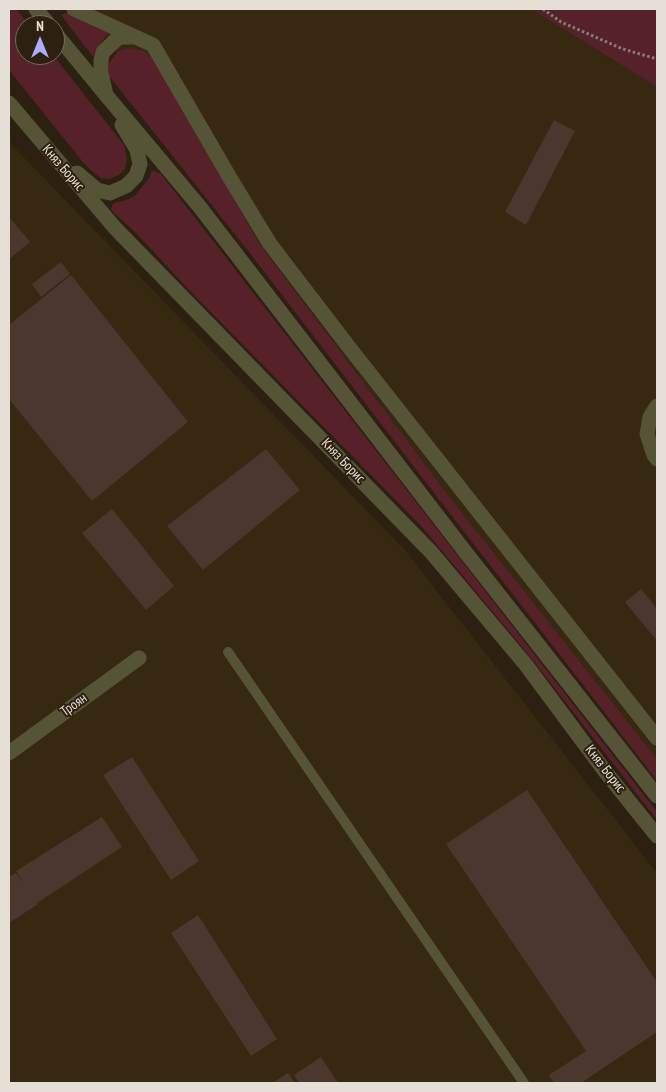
<!DOCTYPE html>
<html>
<head>
<meta charset="utf-8">
<style>
  body { margin:0 }
  #map { position:relative; width:666px; height:1092px; overflow:hidden; background:#2c2011; font-family:"PT Sans Narrow",sans-serif }
  canvas { display:block }
  .frame { position:absolute; inset:0; border:10px solid #e6dfd5; pointer-events:none }
  .north { position:absolute; left:15px; top:15px; width:50px; height:50px; box-sizing:border-box; background:#2c2011; border:1px solid #766c5f; border-radius:50%; rotate:0deg; font-size:14px; font-weight:700; line-height:20px; text-align:center; color:#e6dfd5 }
  .north::after { content:''; display:block; margin:auto; width:18px; height:22px; background:#afaefa; clip-path:polygon(50% 0,100% 100%,50% 72%,0 100%) }
</style>
</head>
<body>
<div id="map">
<canvas width="666" height="1092"></canvas>
<div class="frame"></div>
<div class="north">N</div>
</div>
<script>
const ctx = document.querySelector('canvas').getContext('2d');
ctx.lineJoin = 'round';
function fillPath(path, color) { ctx.fillStyle = color; ctx.fill(path, 'evenodd'); }
const toPath = rows => new Path2D(rows.map(r => 'M' + r).join(''));
function trace(path, color, width, dash) { ctx.strokeStyle = color; ctx.lineWidth = width; ctx.lineCap = dash ? 'butt' : 'round'; ctx.setLineDash(dash || []); ctx.stroke(path); }
function drawText(font, color, halo, rows, align = 'center') {
  ctx.font = font + ' "PT Sans Narrow",sans-serif'; ctx.lineWidth = 4; ctx.setLineDash([]); ctx.textBaseline = 'middle'; ctx.strokeStyle = halo; ctx.fillStyle = color; for (const [text, x, y, turn = 0] of rows) {
    ctx.save(); ctx.translate(x, y); ctx.rotate((+turn || 0) * Math.PI / 180); ctx.textAlign = isNaN(turn) ? turn : align; if (halo) ctx.strokeText(text, 0, 0); ctx.fillText(text, 0, 0); ctx.restore();
  }
}
fillPath(toPath([
  [86,9,531,9,657,87,657,782,421,469,189,155],
  [9,142,404,549,657,873,657,1083,9,1083]
]), '#372812');
fillPath(toPath([
  [9,9,16,9,29,25,25,25,25,55,53,55,124,145,127,157,125,169,119,175,109,179,101,178,93,172,82,161,9,70],
  [531,9,657,9,657,87],
  [68,12,109,33,96,49,93,57,61,15],
  [131,48,144,51,153,59,260,245,450,498,657,759,657,780,441,502,249,252,109,76,109,63,118,51],
  [152,170,161,174,657,812,657,820,532,659,423,528,193,294,135,232,111,210,113,203,123,201,135,196,149,178]
]), '#562128');
fillPath(toPath([
  [554,120,575,131,526,225,505,212],
  [9,217,30,242,9,259],
  [61,262,70,274,41,297,32,284],
  [71,275,188,422,92,501,9,399,9,325],
  [266,449,300,490,203,570,167,526],
  [112,509,174,586,146,610,82,533],
  [641,589,657,609,657,641,625,602],
  [132,757,199,861,171,880,103,775],
  [527,790,657,982,657,1032,581,1083,554,1083,549,1075,586,1051,446,844],
  [102,817,122,847,37,903,38,904,9,923,9,877,16,873,24,884,16,871],
  [198,915,277,1039,251,1056,171,933],
  [321,1057,338,1083,299,1083,294,1075],
  [288,1073,295,1083,272,1083]
]), '#4a372e');
trace(toPath([
  [543,9,561,22,623,49,657,59]
]), '#887f72', 3, [2.5, 2.5]);
trace(toPath([
  [228,652,524,1083]
]), '#565436', 10);
trace(toPath([
  [74,9,153,45,230,178,270,244,352,351,657,738],
  [106,95,101,73,101,60,103,52,119,37,135,37],
  [657,406,650,417,647,434,654,455,657,459],
  [9,753,139,658]
]), '#565436', 15);
trace(toPath([
  [36,9,49,25],
  [55,33,106,95,199,206,463,549,657,796],
  [9,103,115,228,431,552,526,665,604,770,657,836],
  [77,173,97,190,110,193,126,186,136,176,140,164,137,150,122,125]
]), '#565436', 15);
drawText('14px', '#e6dfd5', '#2c2011', [
  ["Княз Борис",63,168,49],
  ["Княз Борис",343,461,46],
  ["Троян",74,705,-36],
  ["Княз Борис",605,769,52]
]);
</script>
</body>
</html>
